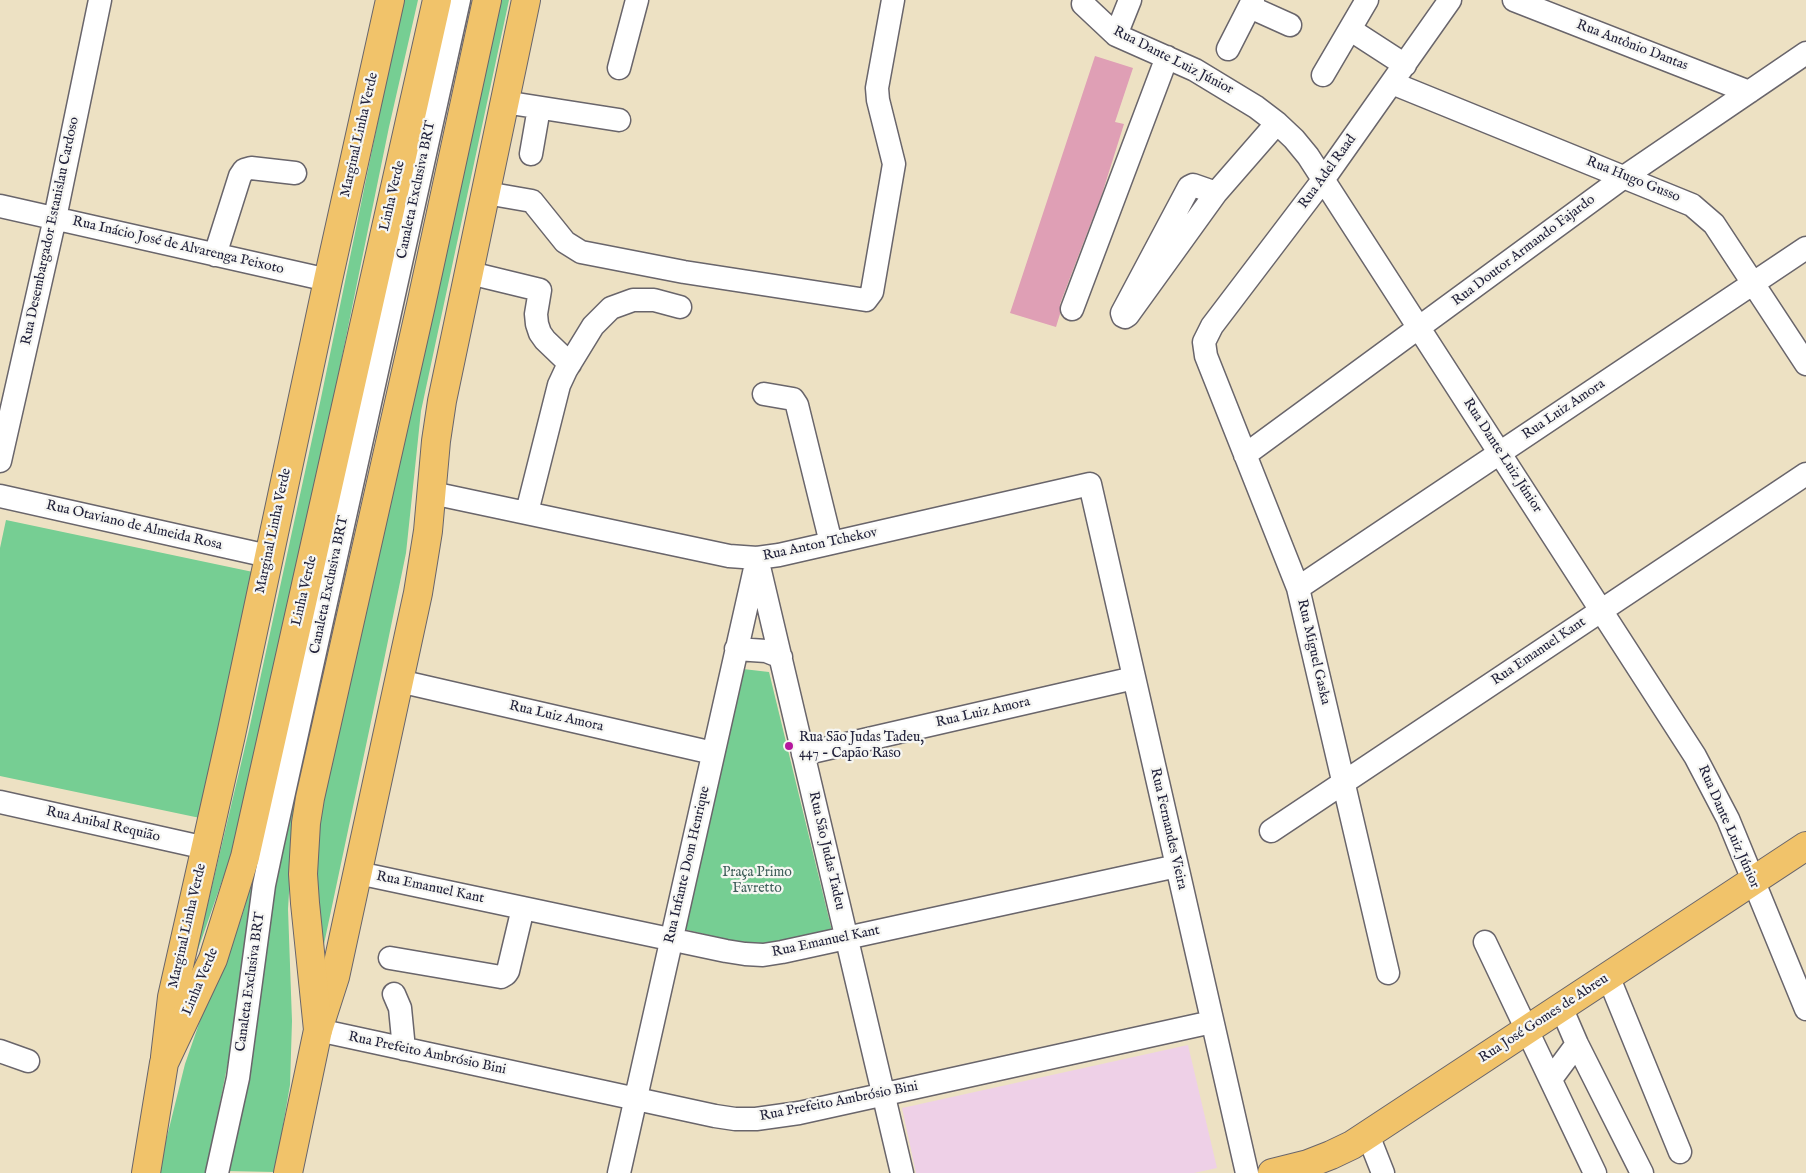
<!DOCTYPE html>
<html>
<head>
<meta charset="utf-8">
<style>
  body { margin:0 }
  canvas { display:block; background:#ede1c3 }
</style>
</head>
<body>
<canvas width="1806" height="1173"></canvas>
<script>
const ctx = document.querySelector('canvas').getContext('2d');
ctx.lineJoin = 'round';
function fillPath(path, color) { ctx.fillStyle = color; ctx.fill(path, 'evenodd'); }
const toPath = rows => new Path2D(rows.map(r => 'M' + r).join(''));
function trace(path, color, width, dash) { ctx.strokeStyle = color; ctx.lineWidth = width; ctx.lineCap = dash ? 'butt' : 'round'; ctx.setLineDash(dash || []); ctx.stroke(path); }
function drawText(font, color, halo, rows, align = 'center') {
  ctx.font = font + ' "IM FELL English",serif'; ctx.lineWidth = 4.5; ctx.setLineDash([]); ctx.textBaseline = 'middle'; ctx.strokeStyle = halo; ctx.fillStyle = color; for (const [text, x, y, turn = 0] of rows) {
    ctx.save(); ctx.translate(x, y); ctx.rotate((+turn || 0) * Math.PI / 180); ctx.textAlign = isNaN(turn) ? turn : align; if (halo) ctx.strokeText(text, 0, 0); ctx.fillText(text, 0, 0); ctx.restore();
  }
}
fillPath(toPath([
  [1188,1045,1217,1168,1194,1173,916,1173,902,1108]
]), '#eed0e7');
fillPath(toPath([
  [403,0,418,0,389,127,319,469,253,768,229,861,195,958,249,730,321,398],
  [496,0,509,0,421,411,406,553,383,665,317,977,316,857,322,801],
  [6,520,253,572,200,818,0,776,0,548],
  [743,669,769,672,832,931,782,942,761,943,734,941,683,929],
  [273,788,236,1022,206,1173,158,1173,185,1064,201,1018,222,971,243,913,257,863],
  [295,793,299,793,292,844,288,909,292,1021,290,1085,275,1172,225,1171,274,888]
]), '#76ce93');
fillPath(toPath([
  [1095,56,1133,68,1115,122,1124,124,1102,194,1060,304,1060,314,1056,327,1010,313]
]), '#df9fb5');
const minor = toPath([
  [1514,0,1749,92],
  [1083,4,1116,35,1195,70,1256,107,1277,123,1294,139,1308,156,1695,756,1728,819,1806,1009],
  [1250,7,1290,25],
  [1351,30,1405,65],
  [1116,35,1130,0],
  [1228,49,1253,0],
  [619,68,637,0],
  [1323,75,1367,0],
  [1392,83,1692,205,1714,224,1806,364],
  [504,102,619,120],
  [531,154,539,108],
  [486,193,532,201,565,242,581,252,684,272,866,300,872,292,894,164,878,100,877,88,893,0],
  [1216,193,1193,185,1189,187,1122,313,1123,316,1125,317,1128,315,1216,193,1277,123],
  [0,206,328,280],
  [215,255,240,176,244,170,251,168,295,173],
  [470,273,540,290,536,314,537,324,540,333,545,340,570,364],
  [1072,309,1167,57],
  [764,394,793,399,797,405,831,543],
  [1245,455,1624,177,1806,53],
  [0,461,55,218,100,0],
  [432,493,729,556,757,558,779,555,1090,484,1247,1173],
  [0,496,268,556],
  [527,512,559,385,566,370,593,326,611,308,633,300,654,300,680,307],
  [757,558,902,1173],
  [1298,588,1806,248],
  [736,649,766,651,781,657],
  [399,681,713,753],
  [803,754,1134,678],
  [0,802,206,848],
  [1271,831,1806,474],
  [358,873,726,951,745,954,763,955,782,952,1177,866],
  [1485,942,1595,1173],
  [390,958,501,977,506,974,508,971,523,908],
  [1388,973,1298,588,1206,356,1204,342,1212,326,1323,180,1450,0],
  [1608,976,1680,1152],
  [394,994,400,1008,404,1049],
  [1561,1007,1577,1044,1642,1173],
  [318,1030,715,1116,735,1119,756,1119,799,1113,1212,1022],
  [0,1051,28,1061],
  [1551,1079,1577,1044],
  [1368,1135,1383,1173],
  [217,1173,238,1078,264,885,272,847,459,0],
  [619,1173,756,564]
]);
const major = toPath([
  [318,1030,335,977,418,593,428,531,436,441,442,401,526,0],
  [165,1057,172,997,231,735,328,280,390,0],
  [1272,1173,1308,1164,1331,1155,1352,1145,1806,846]
]);
const highway = toPath([
  [146,1173,164,1063,213,959,245,857,437,0],
  [288,1173,318,1030,305,903,303,874,306,823,310,798,421,305,487,0]
]);
trace(minor, '#69656b', 25);
trace(major, '#69656b', 30);
trace(highway, '#69656b', 30);
trace(minor, '#fff', 22);
trace(major, '#f1c36a', 28);
trace(highway, '#f1c36a', 28);
for (const [x, y, r, color] of [
  [789,746,5,"#b5179e"]
]) { const dot = new Path2D(); dot.arc(x, y, r, 0, 2 * Math.PI); ctx.fillStyle = color; ctx.fill(dot); trace(dot, '#f6f6f2', 2); }
drawText('14px', '#22223b', '#f6f6f2', [
  ["Rua Antônio Dantas",1632,46,21],
  ["Rua Dante Luiz Júnior",1173,61,27],
  ["Marginal Linha Verde",360,135,-77],
  ["Rua Adel Raad",1328,172,-54],
  ["Rua Hugo Gusso",1633,180,22],
  ["Canaleta Exclusiva BRT",417,190,-78],
  ["Linha Verde",393,196,-77],
  ["Rua Desembargador Estanislau Cardoso",51,231,-78],
  ["Rua Inácio José de Alvarenga Peixoto",178,246,13],
  ["Rua Doutor Armando Fajardo",1524,251,-37],
  ["Rua Luiz Amora",1564,410,-34],
  ["Rua Dante Luiz Júnior",1502,456,57],
  ["Rua Otaviano de Almeida Rosa",134,526,13],
  ["Marginal Linha Verde",274,531,-78],
  ["Rua Anton Tchekov",820,545,-12],
  ["Canaleta Exclusiva BRT",330,585,-78],
  ["Linha Verde",305,591,-77],
  ["Rua Miguel Gaska",1313,652,77],
  ["Rua Emanuel Kant",1539,652,-34],
  ["Rua Luiz Amora",983,713,-13],
  ["Rua Luiz Amora",556,717,13],
  ["Rua Anibal Requião",103,825,13],
  ["Rua Dante Luiz Júnior",1728,827,66],
  ["Rua Fernandes Vieira",1168,829,77],
  ["Rua São Judas Tadeu",826,851,77],
  ["Rua Infante Dom Henrique",688,865,-77],
  ["Rua Emanuel Kant",430,888,12],
  ["Marginal Linha Verde",188,926,-77],
  ["Rua Emanuel Kant",826,942,-12],
  ["Linha Verde",201,982,-67],
  ["Canaleta Exclusiva BRT",251,982,-82],
  ["Rua José Gomes de Abreu",1544,1019,-33],
  ["Rua Prefeito Ambrósio Bini",427,1054,12],
  ["Rua Prefeito Ambrósio Bini",839,1102,-11]
]);
drawText('14px', '#22223b', '#f6f6f2', [
  ["Rua São Judas Tadeu,",799,738],
  ["447 - Capão Raso",799,754]
], 'left');
drawText('14px', '#3f5e5a', '#f6f6f2', [
  ["Praça Primo",757,873],
  ["Favretto",757,889]
]);
</script>
</body>
</html>
